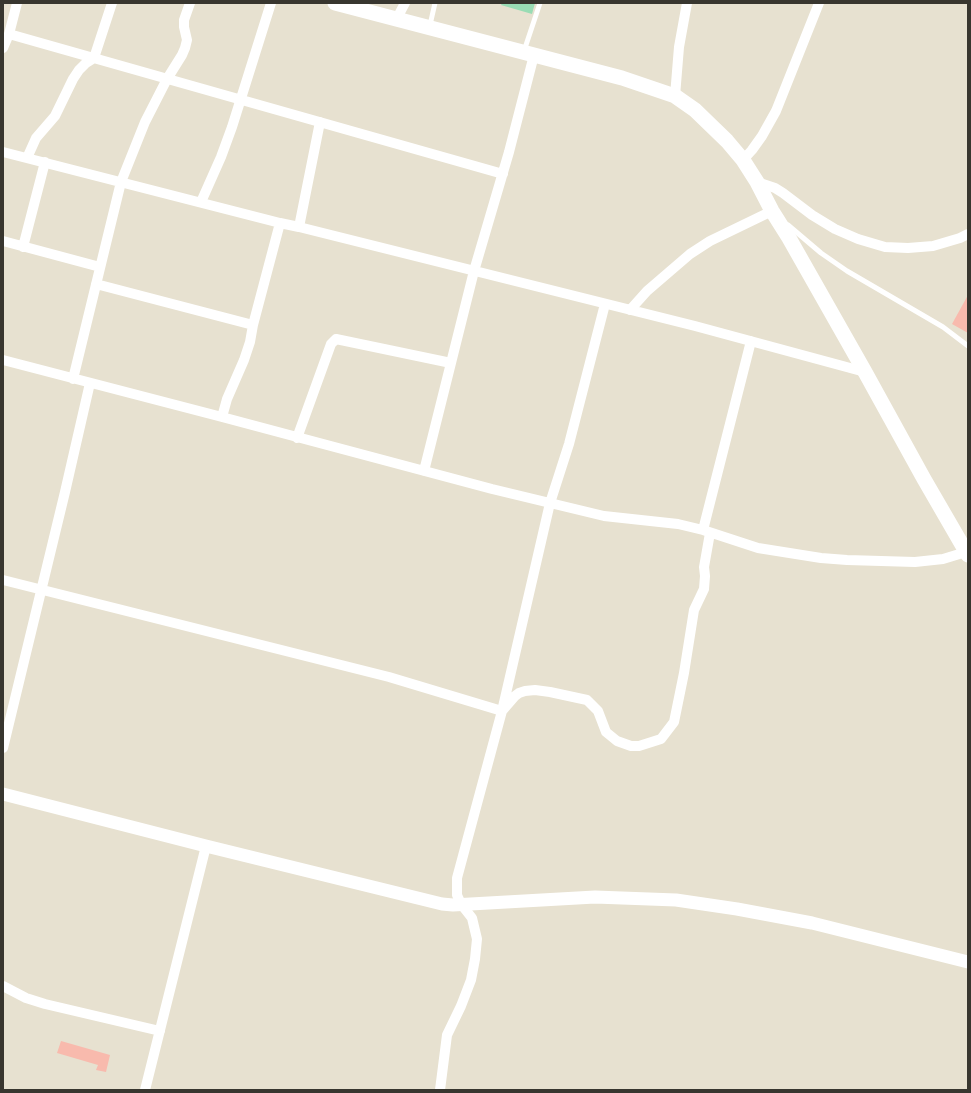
<!DOCTYPE html>
<html>
<head>
<meta charset="utf-8">
<style>
  body { margin:0 }
  #map { position:relative; width:971px; height:1093px; overflow:hidden; background:#e7e1d0; font-family:Overpass,sans-serif }
  canvas { display:block }
  .frame { position:absolute; inset:0; border:4px solid #38362f; pointer-events:none }
</style>
</head>
<body>
<div id="map">
<canvas width="971" height="1093"></canvas>
<div class="frame"></div>
</div>
<script>
const ctx = document.querySelector('canvas').getContext('2d');
ctx.lineJoin = 'round';
function fillPath(path, color) { ctx.fillStyle = color; ctx.fill(path, 'evenodd'); }
const toPath = rows => new Path2D(rows.map(r => 'M' + r).join(''));
function trace(path, color, width, dash) { ctx.strokeStyle = color; ctx.lineWidth = width; ctx.lineCap = dash ? 'butt' : 'round'; ctx.setLineDash(dash || []); ctx.stroke(path); }
fillPath(toPath([
  [502,3,535,3,532,14,501,5]
]), '#99dcb4');
fillPath(toPath([
  [968,295,968,333,952,324],
  [61,1041,110,1055,106,1072,96,1070,98,1065,57,1053]
]), '#f8baad');
trace(toPath([
  [430,25,435,3],
  [524,51,540,3],
  [788,225,821,253,847,271,943,327,968,346]
]), '#fff', 5);
trace(toPath([
  [396,20,405,3],
  [9,34,503,174],
  [3,48,9,34,17,3],
  [675,96,679,47,687,3],
  [3,152,280,223,299,227,695,326,865,372],
  [27,158,36,138,55,116,73,79,79,70,86,63,94,58,112,3],
  [743,160,752,150,762,136,776,111,819,3],
  [757,182,775,188,783,193,812,215,835,229,858,239,885,247,908,248,933,246,960,238,968,234],
  [201,202,221,157,232,127,271,3],
  [299,227,320,122],
  [3,241,100,267],
  [23,247,45,162],
  [96,284,253,325],
  [630,310,647,291,690,254,710,241,772,211],
  [3,360,222,417,492,489,604,516,678,524,703,530,758,548,821,558,847,560,915,562,943,559,966,552],
  [73,379,121,182,145,122,167,79,182,55,185,48,187,40,184,27,184,20,190,3],
  [222,417,227,399,244,360,250,342,253,325,280,223],
  [297,438,331,344,336,339,451,363],
  [424,471,474,271,509,152,534,55],
  [703,530,751,341],
  [3,580,389,677,502,711,515,696,519,693,525,691,535,690,550,692,587,700,598,711,606,732,617,741,631,746,639,746,661,739,674,722,684,673,694,610,704,589,705,576,704,567,710,533],
  [3,748,65,492,90,383],
  [3,986,26,998,45,1004,160,1031],
  [145,1090,206,846],
  [440,1090,447,1035,461,1006,471,980,475,959,477,939,472,918,461,904,457,895,457,878,502,711,550,503,569,444,605,304]
]), '#fff', 10);
trace(toPath([
  [3,794,206,846,442,904,453,905,595,897,676,900,737,909,812,923,968,962]
]), '#fff', 13);
trace(toPath([
  [335,3,622,78,675,96,695,110,727,141,743,160,757,182,772,211,789,238,865,372,924,479,968,555]
]), '#fff', 15);
</script>
</body>
</html>
